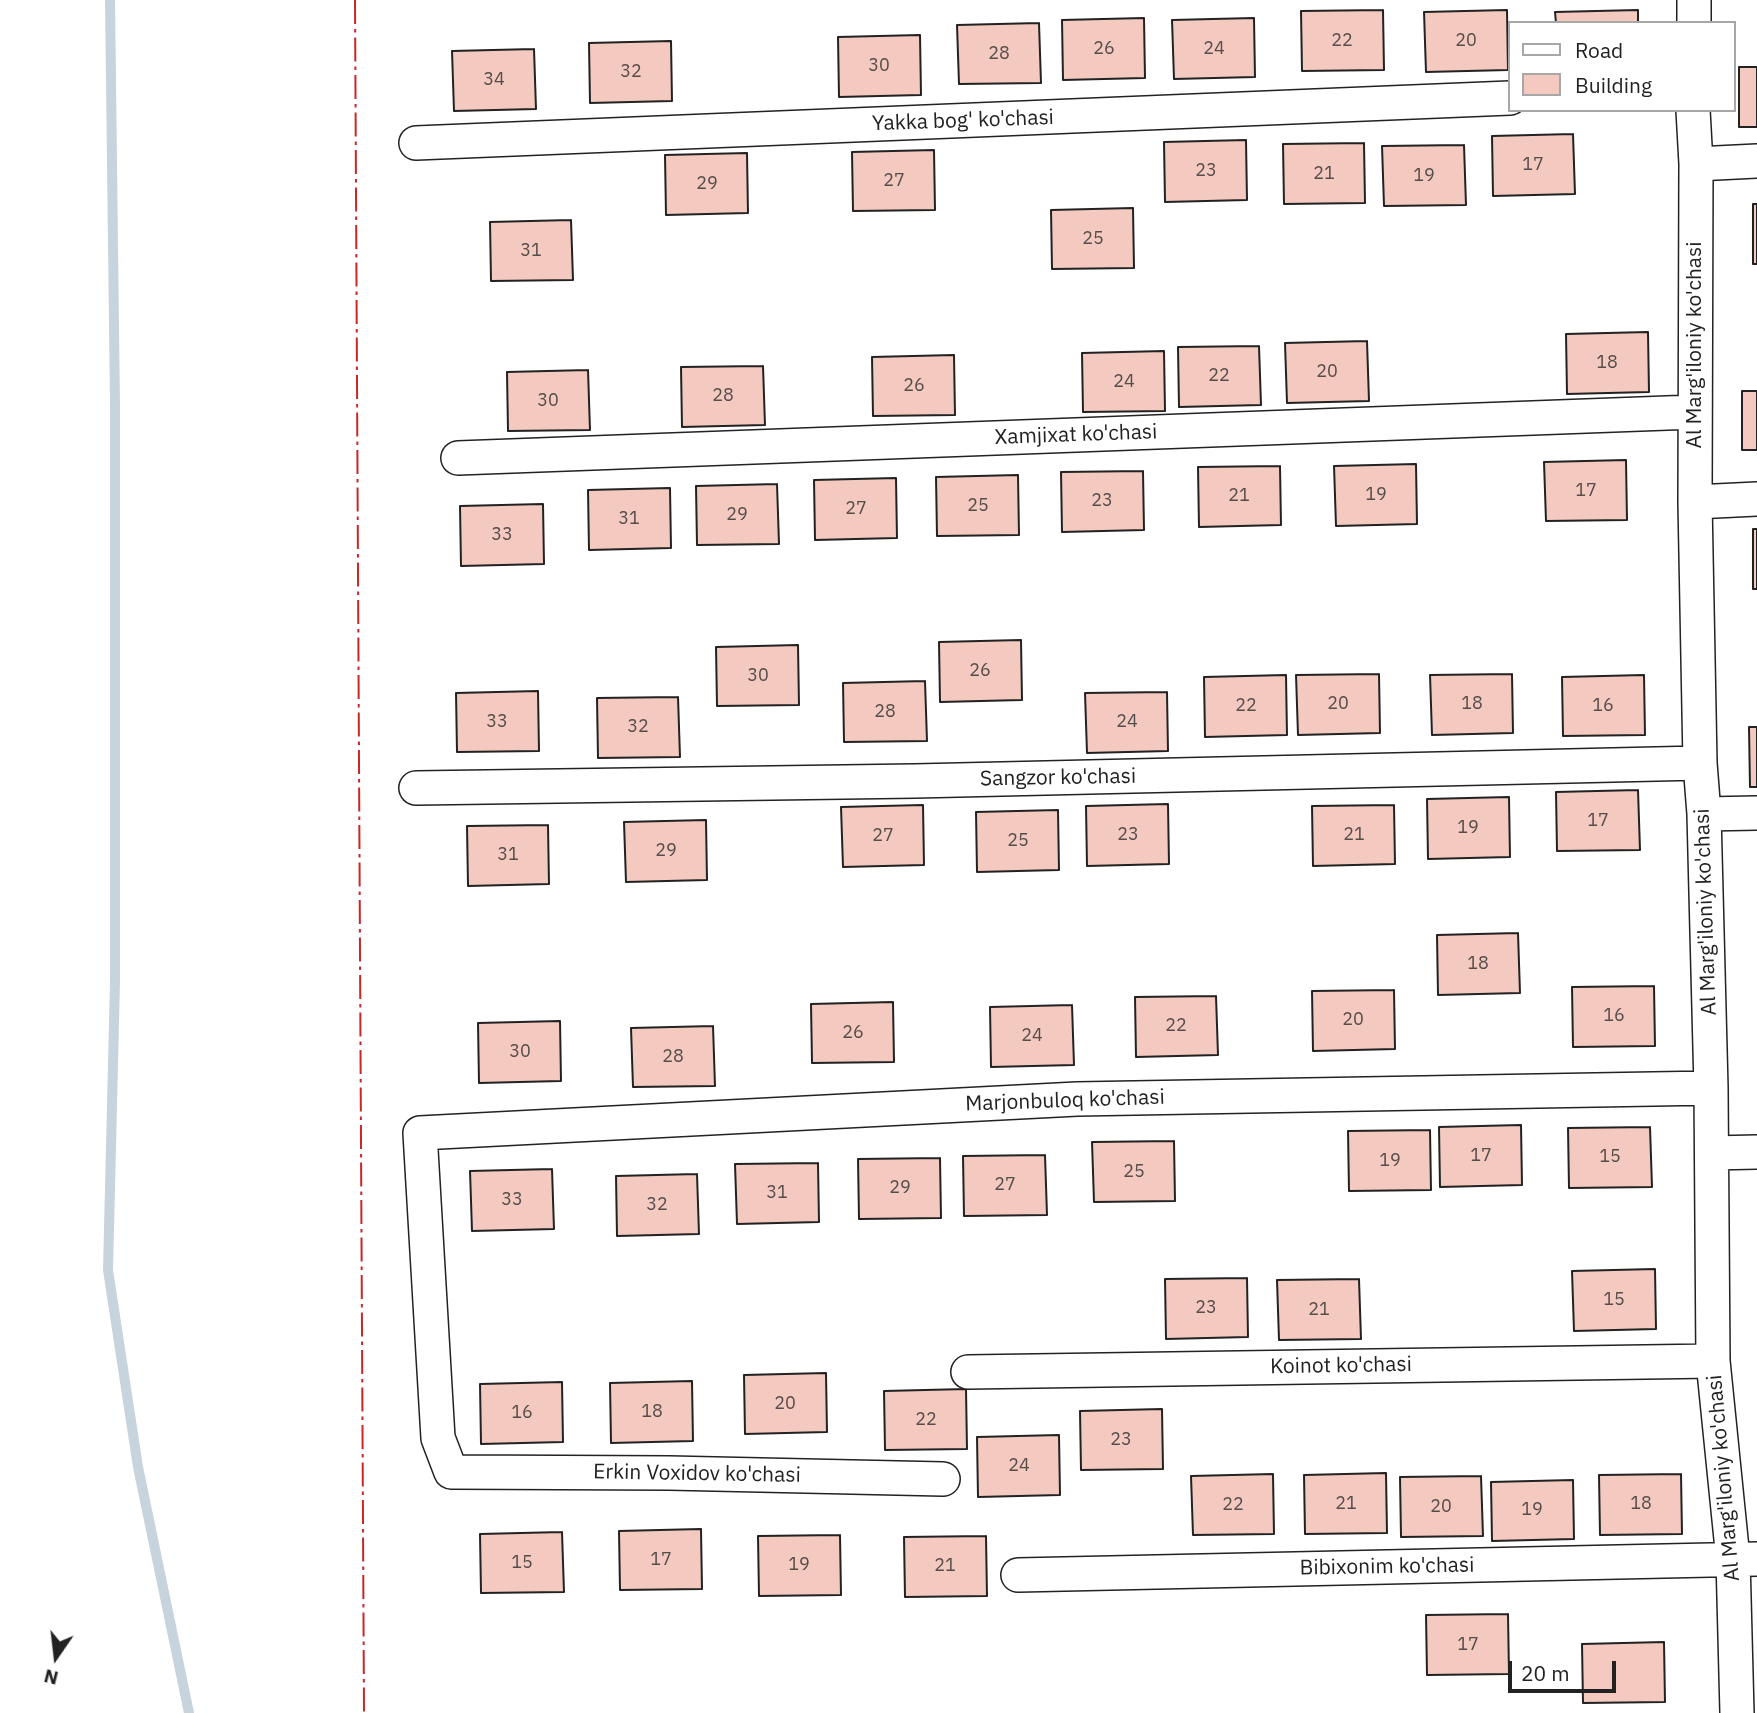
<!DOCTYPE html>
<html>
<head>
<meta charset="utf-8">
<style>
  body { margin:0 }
  #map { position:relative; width:1757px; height:1713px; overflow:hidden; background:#fff; font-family:"IBM Plex Sans",sans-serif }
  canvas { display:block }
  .legend { position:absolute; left:1508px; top:21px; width:228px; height:91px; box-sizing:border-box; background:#fff; border:2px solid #a7a7a7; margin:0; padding:9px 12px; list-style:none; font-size:21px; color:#222 }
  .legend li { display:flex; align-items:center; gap:14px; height:35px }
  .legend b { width:35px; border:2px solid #a7a7a7 }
  .north { position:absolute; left:21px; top:1622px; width:70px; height:70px; -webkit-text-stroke:5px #fff; paint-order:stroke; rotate:194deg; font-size:19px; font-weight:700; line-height:28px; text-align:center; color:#222 }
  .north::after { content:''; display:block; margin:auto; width:24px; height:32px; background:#222; clip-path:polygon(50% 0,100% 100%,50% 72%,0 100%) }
  .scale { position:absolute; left:1508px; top:1661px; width:108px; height:32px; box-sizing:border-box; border:4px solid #222; border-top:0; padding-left:9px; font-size:21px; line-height:24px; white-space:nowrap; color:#222; -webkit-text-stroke:5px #fff; paint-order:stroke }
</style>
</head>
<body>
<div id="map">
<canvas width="1757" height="1713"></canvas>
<ul class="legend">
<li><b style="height:9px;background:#fff"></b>Road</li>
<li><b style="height:19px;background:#f3c9c0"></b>Building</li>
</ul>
<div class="north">N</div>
<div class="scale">20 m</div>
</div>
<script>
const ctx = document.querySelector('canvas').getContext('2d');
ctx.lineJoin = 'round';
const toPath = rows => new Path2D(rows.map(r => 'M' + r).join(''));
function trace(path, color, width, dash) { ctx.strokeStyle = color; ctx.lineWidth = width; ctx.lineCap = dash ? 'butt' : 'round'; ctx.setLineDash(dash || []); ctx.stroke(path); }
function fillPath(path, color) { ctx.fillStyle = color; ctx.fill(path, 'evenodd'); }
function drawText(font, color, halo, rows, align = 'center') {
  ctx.font = font + ' "IBM Plex Sans",sans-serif'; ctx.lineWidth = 5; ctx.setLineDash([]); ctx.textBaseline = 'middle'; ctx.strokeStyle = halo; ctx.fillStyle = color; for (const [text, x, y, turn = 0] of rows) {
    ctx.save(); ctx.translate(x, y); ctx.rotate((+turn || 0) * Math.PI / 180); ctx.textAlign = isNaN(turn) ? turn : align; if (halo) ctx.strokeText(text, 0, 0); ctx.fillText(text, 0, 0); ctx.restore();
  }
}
trace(toPath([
  [110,0,115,406,115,982,108,1270,138,1467,189,1713]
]), '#c7d3dd', 10);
const building = toPath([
  [1383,10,1384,70,1302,71,1301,11,1383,10],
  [1507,10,1508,70,1426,72,1424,12,1507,10],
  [1638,10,1638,23,1556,23,1555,12,1638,10],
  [1144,18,1145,78,1063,80,1062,20,1144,18],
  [1254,18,1255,77,1174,79,1172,20,1254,18],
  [1039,23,1041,83,959,84,957,25,1039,23],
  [920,35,921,95,839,97,838,37,920,35],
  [671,41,672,101,590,103,589,43,671,41],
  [534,49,536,109,454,111,452,51,534,49],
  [1739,67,1757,67,1757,127,1739,127,1739,67],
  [1573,134,1575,194,1493,196,1492,136,1573,134],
  [1246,140,1247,200,1165,202,1164,142,1246,140],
  [1364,143,1365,203,1284,204,1283,144,1364,143],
  [1464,145,1466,205,1384,206,1382,146,1464,145],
  [934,150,935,210,853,211,852,152,934,150],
  [747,153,748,213,666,215,665,155,747,153],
  [1753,204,1757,204,1757,264,1753,264,1753,204],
  [1133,208,1134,268,1052,269,1051,210,1133,208],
  [571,220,573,280,491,281,490,222,571,220],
  [1648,332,1649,392,1567,394,1566,334,1648,332],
  [1367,341,1369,401,1287,403,1285,343,1367,341],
  [1259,346,1261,405,1179,407,1178,347,1259,346],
  [1164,351,1165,411,1083,412,1082,353,1164,351],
  [954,355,955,415,873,416,872,357,954,355],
  [763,366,765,425,682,427,681,367,763,366],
  [588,370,590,430,508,431,507,372,588,370],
  [1742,391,1757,391,1757,450,1742,450,1742,391],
  [1626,460,1627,520,1546,521,1544,462,1626,460],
  [1416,464,1417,524,1336,526,1334,466,1416,464],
  [1280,466,1281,525,1199,527,1198,467,1280,466],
  [1143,471,1144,530,1062,532,1061,472,1143,471],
  [1018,475,1019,535,937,536,936,477,1018,475],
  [896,478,897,538,815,540,814,480,896,478],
  [777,484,779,544,697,545,696,486,777,484],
  [670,488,671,548,589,550,588,490,670,488],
  [543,504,544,564,461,566,460,506,543,504],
  [1753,529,1757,529,1757,589,1753,589,1753,529],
  [1021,640,1022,700,940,702,939,642,1021,640],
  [798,645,799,705,717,706,716,647,798,645],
  [1379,674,1380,733,1298,735,1296,675,1379,674],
  [1512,674,1513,733,1432,735,1430,675,1512,674],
  [1286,675,1287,735,1205,737,1204,677,1286,675],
  [1644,675,1645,735,1563,736,1562,677,1644,675],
  [925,681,927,741,844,742,843,683,925,681],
  [538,691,539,751,457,752,456,693,538,691],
  [1167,692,1168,751,1087,753,1085,693,1167,692],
  [678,697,680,757,598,758,597,698,678,697],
  [1749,727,1757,727,1757,787,1750,787,1749,727],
  [1638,790,1640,850,1557,851,1556,792,1638,790],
  [1509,797,1510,857,1428,859,1427,799,1509,797],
  [1168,804,1169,864,1087,866,1086,806,1168,804],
  [923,805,924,865,843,867,841,807,923,805],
  [1394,805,1395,864,1313,866,1312,806,1394,805],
  [1058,810,1059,870,977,872,976,812,1058,810],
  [706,820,707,880,626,882,624,822,706,820],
  [548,825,549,884,468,886,467,826,548,825],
  [1518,933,1520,993,1438,995,1437,935,1518,933],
  [1654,986,1655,1046,1573,1047,1572,987,1654,986],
  [1394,990,1395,1049,1313,1051,1312,991,1394,990],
  [1216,996,1218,1055,1136,1057,1135,997,1216,996],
  [893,1002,894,1062,812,1063,811,1004,893,1002],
  [1072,1005,1074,1065,991,1067,990,1007,1072,1005],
  [560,1021,561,1081,479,1083,478,1023,560,1021],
  [713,1026,715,1086,633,1087,631,1028,713,1026],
  [1521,1125,1522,1185,1440,1187,1439,1127,1521,1125],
  [1650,1127,1652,1187,1569,1188,1568,1128,1650,1127],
  [1430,1130,1431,1190,1349,1191,1348,1131,1430,1130],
  [1174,1141,1175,1201,1094,1202,1092,1142,1174,1141],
  [1045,1155,1047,1215,964,1216,963,1156,1045,1155],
  [940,1158,941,1218,859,1219,858,1159,940,1158],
  [818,1163,819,1222,737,1224,735,1164,818,1163],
  [552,1169,554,1229,472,1231,470,1171,552,1169],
  [697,1174,699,1234,617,1236,616,1176,697,1174],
  [1655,1269,1656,1329,1574,1331,1572,1271,1655,1269],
  [1247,1278,1248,1337,1166,1339,1165,1279,1247,1278],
  [1359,1279,1361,1339,1279,1340,1277,1280,1359,1279],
  [826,1373,827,1432,745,1434,744,1375,826,1373],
  [692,1381,693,1441,611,1443,610,1383,692,1381],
  [562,1382,563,1442,481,1444,480,1384,562,1382],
  [966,1389,967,1449,885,1450,884,1391,966,1389],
  [1162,1409,1163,1469,1081,1470,1080,1411,1162,1409],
  [1059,1435,1060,1495,978,1497,977,1437,1059,1435],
  [1386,1473,1387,1533,1305,1534,1304,1475,1386,1473],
  [1273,1474,1274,1534,1193,1535,1191,1476,1273,1474],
  [1681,1474,1682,1534,1600,1535,1599,1475,1681,1474],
  [1481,1476,1483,1536,1401,1537,1400,1477,1481,1476],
  [1573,1480,1574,1539,1492,1541,1491,1482,1573,1480],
  [701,1529,702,1589,620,1590,619,1531,701,1529],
  [562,1532,564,1592,481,1593,480,1534,562,1532],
  [840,1535,841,1595,759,1596,758,1536,840,1535],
  [986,1536,987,1596,905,1597,904,1537,986,1536],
  [1508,1614,1509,1674,1427,1675,1426,1615,1508,1614],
  [1664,1642,1665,1702,1583,1703,1582,1644,1664,1642]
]);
fillPath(building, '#f3c9c0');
trace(building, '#222', 2);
const street = toPath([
  [1694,23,1694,0],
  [1693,110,1696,164,1695,502,1700,763,1704,814,1711,1088,1713,1361,1733,1559,1737,1713],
  [416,143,1510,98],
  [1696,164,1757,161],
  [458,458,1694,412],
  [1695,502,1757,499],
  [416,788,915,781,1700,763],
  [1704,814,1757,813],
  [1712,1153,1757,1152],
  [968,1372,1713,1361],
  [943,1479,669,1473,451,1472,438,1438,420,1133,1077,1099,1711,1088],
  [1018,1575,1757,1559]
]);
trace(street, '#222', 36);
trace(street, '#fff', 33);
trace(toPath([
  [355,0,364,1713]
]), '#c62828', 2, [24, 5, 3.5, 5]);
drawText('18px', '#564c4a', null, [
  ["22",1342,41],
  ["20",1466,41],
  ["26",1104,49],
  ["24",1214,49],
  ["28",999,54],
  ["30",879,66],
  ["32",631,72],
  ["34",494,80],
  ["17",1533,165],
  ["23",1206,171],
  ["21",1324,174],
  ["19",1424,176],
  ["27",894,181],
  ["29",707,184],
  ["25",1093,239],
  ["31",531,251],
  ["18",1607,363],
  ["20",1327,372],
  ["22",1219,376],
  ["24",1124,382],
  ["26",914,386],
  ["28",723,396],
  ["30",548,401],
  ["17",1586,491],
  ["19",1376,495],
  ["21",1239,496],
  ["23",1102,501],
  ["25",978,506],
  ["27",856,509],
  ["29",737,515],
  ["31",629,519],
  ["33",502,535],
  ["26",980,671],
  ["30",758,676],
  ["20",1338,704],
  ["18",1472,704],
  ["22",1246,706],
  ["16",1603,706],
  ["28",885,712],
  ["33",497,722],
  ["24",1127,722],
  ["32",638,727],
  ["17",1598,821],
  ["19",1468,828],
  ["23",1128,835],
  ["21",1354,835],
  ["27",883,836],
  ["25",1018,841],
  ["29",666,851],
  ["31",508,855],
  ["18",1478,964],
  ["16",1614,1016],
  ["20",1353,1020],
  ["22",1176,1026],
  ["26",853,1033],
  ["24",1032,1036],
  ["30",520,1052],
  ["28",673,1057],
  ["17",1481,1156],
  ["15",1610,1157],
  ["19",1390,1161],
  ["25",1134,1172],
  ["27",1005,1185],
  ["29",900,1188],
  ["31",777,1193],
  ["33",512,1200],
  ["32",657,1205],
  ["15",1614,1300],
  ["23",1206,1308],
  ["21",1319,1310],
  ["20",785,1404],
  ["18",652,1412],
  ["16",522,1413],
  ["22",926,1420],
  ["23",1121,1440],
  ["24",1019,1466],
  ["21",1346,1504],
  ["18",1641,1504],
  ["22",1233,1505],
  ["20",1441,1507],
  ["19",1532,1510],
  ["17",661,1560],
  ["15",522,1563],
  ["19",799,1565],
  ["21",945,1566],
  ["17",1468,1645]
]);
drawText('21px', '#222', '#fff', [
  ["Yakka bog' ko'chasi",963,121,-2],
  ["Al Marg'iloniy ko'chasi",1695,345,-90],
  ["Xamjixat ko'chasi",1076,435,-2],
  ["Sangzor ko'chasi",1058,778,-1],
  ["Al Marg'iloniy ko'chasi",1706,912,-92],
  ["Marjonbuloq ko'chasi",1065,1101,-2],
  ["Koinot ko'chasi",1341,1366,-1],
  ["Erkin Voxidov ko'chasi",697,1474,1],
  ["Al Marg'iloniy ko'chasi",1724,1478,-95],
  ["Bibixonim ko'chasi",1387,1567,-1]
]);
</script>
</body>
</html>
